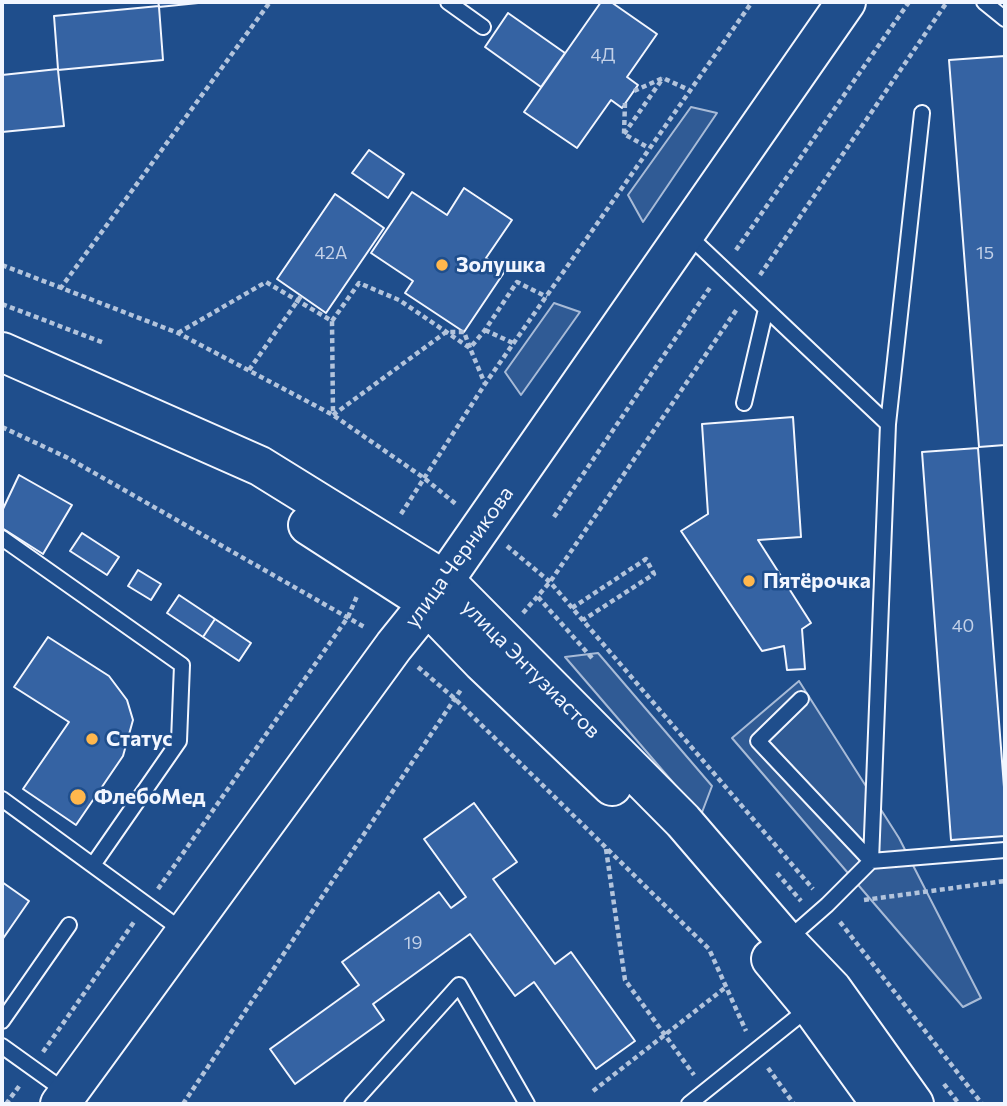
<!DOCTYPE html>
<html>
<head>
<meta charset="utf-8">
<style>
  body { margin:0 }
  #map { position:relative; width:1007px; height:1106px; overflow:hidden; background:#1f4e8c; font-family:Commissioner,sans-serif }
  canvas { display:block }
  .frame { position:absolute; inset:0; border:4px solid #f2f6ff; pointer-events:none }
</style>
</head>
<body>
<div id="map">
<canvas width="1007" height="1106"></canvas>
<div class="frame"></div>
</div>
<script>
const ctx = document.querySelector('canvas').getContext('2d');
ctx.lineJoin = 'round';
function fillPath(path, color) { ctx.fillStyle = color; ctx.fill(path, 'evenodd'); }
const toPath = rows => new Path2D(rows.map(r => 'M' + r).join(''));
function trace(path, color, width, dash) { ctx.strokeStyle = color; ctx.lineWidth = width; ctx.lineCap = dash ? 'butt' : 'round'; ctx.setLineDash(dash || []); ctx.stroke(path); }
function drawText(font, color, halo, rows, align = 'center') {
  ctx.font = font + ' Commissioner,sans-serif'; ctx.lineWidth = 5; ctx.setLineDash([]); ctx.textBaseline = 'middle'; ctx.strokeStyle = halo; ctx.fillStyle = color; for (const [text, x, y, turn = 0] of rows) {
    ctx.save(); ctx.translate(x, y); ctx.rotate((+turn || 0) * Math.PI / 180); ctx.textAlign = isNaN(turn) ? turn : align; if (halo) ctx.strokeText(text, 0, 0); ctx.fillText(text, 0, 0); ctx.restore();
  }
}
const built = toPath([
  [691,107,717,113,643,222,628,195,691,107],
  [554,303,580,312,521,395,505,372,554,303],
  [598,653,712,786,701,815,565,657,598,653],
  [799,681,899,838,981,998,963,1007,732,738,799,681]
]);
fillPath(built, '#305b95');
trace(built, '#a8bbd7', 2);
const building = toPath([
  [158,2,208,2,159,7,163,60,58,70,64,126,2,132,2,75,58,69,54,16,159,6,158,2],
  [601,2,611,2,657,34,627,77,638,85,622,108,611,100,577,148,524,112,601,2],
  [508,13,565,53,541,87,485,47,508,13],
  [1005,56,1005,445,979,447,949,60,1005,56],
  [369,150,404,174,388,198,352,173,369,150],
  [464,188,512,220,486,258,505,271,464,332,405,293,413,281,371,253,412,192,447,215,464,188],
  [335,194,384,228,326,313,277,279,335,194],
  [793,417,801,537,758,540,811,623,802,629,805,669,787,670,784,646,762,651,681,531,708,514,702,424,793,417],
  [978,448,1005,800,1005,836,951,840,922,452,978,448],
  [19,475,72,505,43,554,2,528,2,511,19,475],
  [82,533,119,557,107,575,70,551,82,533],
  [138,570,161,584,151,600,128,586,138,570],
  [179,595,215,619,203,637,167,613,179,595],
  [215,619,251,643,239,661,203,637,215,619],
  [48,637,109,676,127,700,133,720,123,756,76,825,23,789,69,722,14,687,48,637],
  [474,803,517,862,493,879,555,964,571,952,635,1041,596,1069,534,982,515,996,470,934,373,1004,384,1020,295,1084,270,1049,359,985,342,962,439,892,451,908,466,897,424,839,474,803],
  [2,882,29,901,2,940,2,882]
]);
fillPath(building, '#3563a3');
trace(building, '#f2f6ff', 2);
const lane = toPath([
  [448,2,483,27],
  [984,2,1005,19],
  [922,113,888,424,871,861,1005,850],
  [688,235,888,424],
  [744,403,766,309],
  [2,538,182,665,179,741,93,865],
  [2,799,172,923],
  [787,940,827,905,871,861,758,741,801,699],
  [2,1021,69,925],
  [2,1046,55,1084],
  [352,1104,459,985,527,1104],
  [689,1104,810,1007]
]);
const secondary = toPath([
  [2,352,260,466,444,580,683,821,786,941,832,989,914,1104],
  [308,525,412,592,427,605,482,662,612,786],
  [771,959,811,1007,881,1104],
  [60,1104,394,646,427,605,846,2]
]);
trace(lane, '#f2f6ff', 18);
trace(secondary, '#f2f6ff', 42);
trace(toPath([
  [634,91,663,78,689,90],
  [625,103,624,134,649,148],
  [624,134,663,78],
  [736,250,909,2],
  [2,265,178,333,333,415,424,478,457,505],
  [760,275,947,2],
  [60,289,270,2],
  [2,304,104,343],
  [332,321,359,283,399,300,470,348,485,384],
  [485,330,515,344],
  [178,333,266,282,332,321,333,414],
  [249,370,301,296],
  [333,415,446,332,464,332,470,348,485,330,517,282,547,297],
  [2,427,68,458,366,628],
  [401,514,485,384,752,2],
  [554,517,711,286],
  [507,546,550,582,813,889],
  [538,597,592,658],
  [572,608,646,559,654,574,583,620],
  [523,613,550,582,737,309],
  [418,667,454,698,709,949,746,1031],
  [606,849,625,980,694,1075],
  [777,873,801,901],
  [158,889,348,617,357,596],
  [864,900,1005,881],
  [840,922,982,1104],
  [43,1052,134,922],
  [768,1068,794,1104],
  [944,1084,959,1104],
  [593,1091,726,987],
  [6,1104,20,1085],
  [183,1104,462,688]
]), '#b3c4dc', 4.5, [5, 3.5]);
trace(lane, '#1f4e8c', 14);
trace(secondary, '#1f4e8c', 38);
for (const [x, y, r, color] of [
  [442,265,7,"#ffb74d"],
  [749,581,7,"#ffb74d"],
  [92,739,7,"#ffb74d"],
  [78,797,9,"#ffb74d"]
]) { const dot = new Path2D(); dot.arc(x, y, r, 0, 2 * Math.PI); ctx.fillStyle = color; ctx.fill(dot); trace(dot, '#1f4e8c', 2.5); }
drawText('18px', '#c3d1e8', null, [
  ["4Д",603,55],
  ["42А",331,253],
  ["15",985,253],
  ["40",963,626],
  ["19",413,943]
]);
drawText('bold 21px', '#f2f6ff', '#1f4e8c', [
  ["Золушка",456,265],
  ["Пятёрочка",763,581],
  ["Статус",106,739],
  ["ФлебоМед",94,797]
], 'left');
drawText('21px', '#f2f6ff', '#1f4e8c', [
  ["улица Черникова",459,557,-54],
  ["улица Энтузиастов",531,669,45]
]);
</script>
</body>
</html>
